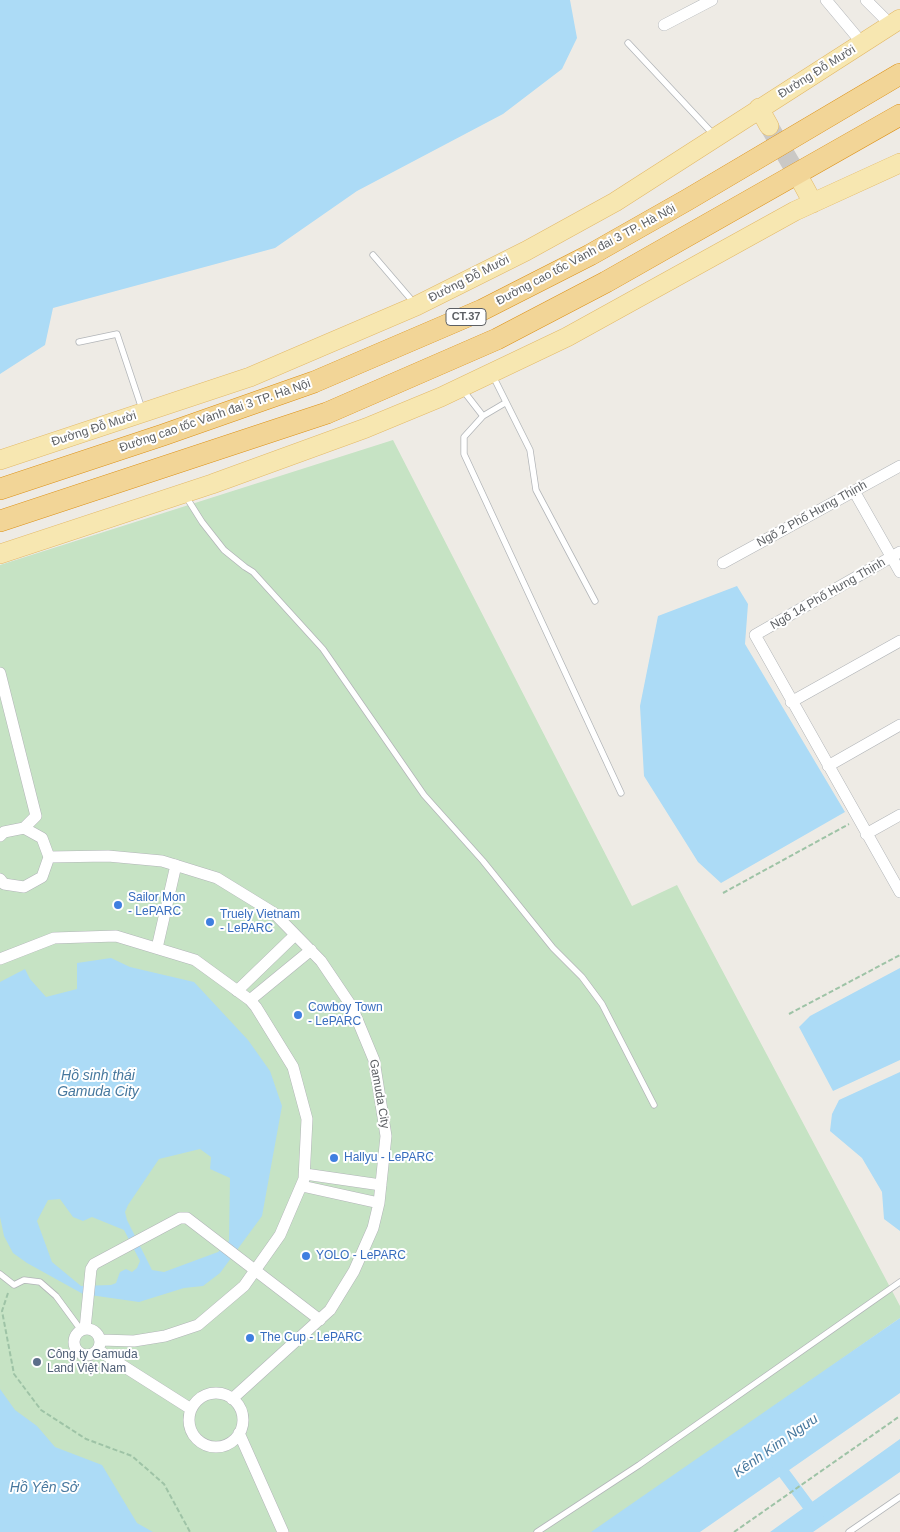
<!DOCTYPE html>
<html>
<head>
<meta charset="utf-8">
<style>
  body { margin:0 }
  canvas { display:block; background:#eeebe5 }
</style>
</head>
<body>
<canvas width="900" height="1532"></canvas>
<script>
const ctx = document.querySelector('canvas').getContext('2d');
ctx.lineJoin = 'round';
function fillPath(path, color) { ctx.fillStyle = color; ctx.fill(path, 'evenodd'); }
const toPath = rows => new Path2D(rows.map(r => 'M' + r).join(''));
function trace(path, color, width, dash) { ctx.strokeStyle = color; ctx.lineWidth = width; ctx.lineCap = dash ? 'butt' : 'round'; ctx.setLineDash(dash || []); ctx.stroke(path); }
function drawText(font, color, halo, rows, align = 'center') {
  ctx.font = font + ' Arial,sans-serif'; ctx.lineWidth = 4; ctx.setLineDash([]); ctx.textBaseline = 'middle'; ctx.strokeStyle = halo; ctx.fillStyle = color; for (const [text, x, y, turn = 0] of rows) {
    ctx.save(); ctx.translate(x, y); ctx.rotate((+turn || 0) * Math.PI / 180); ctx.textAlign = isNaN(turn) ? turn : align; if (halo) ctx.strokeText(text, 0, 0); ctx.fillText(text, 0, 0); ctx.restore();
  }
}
fillPath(toPath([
  [393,440,632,906,677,885,900,1306,900,1318,595,1532,0,1532,0,565]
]), '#c6e3c4');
fillPath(toPath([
  [0,0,570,0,577,38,562,69,503,114,357,191,275,248,53,308,45,345,0,374],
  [737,586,748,604,745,644,845,812,721,883,698,862,644,776,640,706,658,616],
  [111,958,130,967,194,982,248,1040,270,1071,282,1106,262,1216,220,1273,203,1286,184,1288,139,1302,83,1294,27,1263,13,1253,4,1236,0,1217,0,982,25,969,30,979,46,997,77,989,77,963],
  [200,1149,211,1157,210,1169,230,1178,229,1241,218,1252,164,1272,152,1270,127,1220,125,1212,128,1205,159,1159],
  [60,1199,73,1217,83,1221,92,1217,124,1230,140,1261,137,1268,132,1272,126,1269,120,1272,116,1283,111,1285,81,1286,52,1262,37,1221,48,1200],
  [900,968,900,1060,833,1091,799,1027,810,1016],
  [900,1072,900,1231,884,1219,882,1192,862,1158,830,1131,832,1114,839,1100],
  [900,1318,900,1393,795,1466,700,1532,591,1532],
  [0,1389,15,1410,37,1426,55,1447,102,1465,137,1523,153,1532,0,1532],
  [900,1439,900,1472,813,1532,770,1532]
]), '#acdbf6');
trace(toPath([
  [775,1461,818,1519]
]), '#acdbf6', 12);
trace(toPath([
  [769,126,801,181]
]), '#cac8c5', 19, [19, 9]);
const lane = toPath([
  [628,43,714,135],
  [373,255,415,304],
  [79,342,117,334,142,409],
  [493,376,530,450,536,490,595,601],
  [462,389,483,416],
  [505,403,483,416,464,437,464,454,621,793],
  [185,495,202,522,224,550,245,567,253,572,323,649,424,795,483,861,553,948,582,977,602,1004,654,1105],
  [0,1274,14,1285,24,1280,40,1282,56,1296,81,1330],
  [537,1532,639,1465,900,1282],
  [849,1532,900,1497]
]);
const street = toPath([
  [826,0,862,43],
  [866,0,891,25],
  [664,25,712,0],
  [854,491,900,572],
  [900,552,755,635,900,892],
  [723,563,900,466],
  [0,673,36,816,24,828],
  [791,702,900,641],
  [828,766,900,725],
  [866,834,900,815],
  [0,836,4,832,24,828,42,838,49,857,42,877,24,887,4,884,0,879],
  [49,857,108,856,162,861,217,878,274,913,321,961,352,1007,374,1060,386,1136,379,1203,373,1228,354,1271,330,1310,232,1399],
  [157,948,176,865],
  [0,959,54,938,116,936,195,960,250,1000,256,1007,293,1067,307,1119,304,1179,280,1235,244,1286,198,1325,165,1336,134,1341,100,1340],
  [237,991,295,935],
  [250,1000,311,950],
  [305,1174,381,1185],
  [302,1186,379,1203],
  '74 1342a13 13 0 1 1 26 0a13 13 0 1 1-26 0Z',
  [85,1329,91,1269,94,1264,180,1218,187,1218,320,1320],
  [98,1350,191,1409],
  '189 1420a27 27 0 1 1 54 0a27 27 0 1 1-54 0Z',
  [239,1433,283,1532]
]);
const primary = toPath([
  [759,108,769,126],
  [801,181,813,203],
  [0,460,250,377,416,306,526,251,615,202,900,19],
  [0,554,212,484,366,428,441,397,567,337,795,211,900,163]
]);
const highway = toPath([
  [0,489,163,435,314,382,482,310,590,255,687,200,900,74],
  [0,521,327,413,497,339,606,282,900,115]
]);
trace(lane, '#b2b5b8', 7);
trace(street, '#b2b5b8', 12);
trace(primary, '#e3b968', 20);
trace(highway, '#dc9117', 22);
trace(toPath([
  [723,893,849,824],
  [789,1014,900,955],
  [8,1293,2,1311,14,1374,41,1410,86,1439,132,1456,164,1484,190,1532],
  [734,1532,900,1416]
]), '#9ec3a6', 2, [5, 2.5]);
trace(lane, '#fff', 5.5);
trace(street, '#fff', 11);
trace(primary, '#f7e7b1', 19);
trace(highway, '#f2d597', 21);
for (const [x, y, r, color] of [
  [118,905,5,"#3f7fe0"],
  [210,922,5,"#3f7fe0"],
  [298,1015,5,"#3f7fe0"],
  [334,1158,5,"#3f7fe0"],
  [306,1256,5,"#3f7fe0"],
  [250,1338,5,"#3f7fe0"],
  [37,1362,5,"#5c6f8a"]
]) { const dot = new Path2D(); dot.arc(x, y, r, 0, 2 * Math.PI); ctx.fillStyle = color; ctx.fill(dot); trace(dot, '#fff', 2); }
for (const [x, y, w] of [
  [466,317,40]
]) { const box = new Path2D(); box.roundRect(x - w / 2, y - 8.5, w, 17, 4); ctx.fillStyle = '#fff'; ctx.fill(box); trace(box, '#5d6064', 1); }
drawText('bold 11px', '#5d6064', null, [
  ["CT.37",466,317]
]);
drawText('12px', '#5d6064', '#fff', [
  ["Đường Đỗ Mười",817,72,-32],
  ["Đường cao tốc Vành đai 3 TP. Hà Nội",586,255,-28],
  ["Đường Đỗ Mười",469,279,-27],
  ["Đường cao tốc Vành đai 3 TP. Hà Nội",215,416,-19],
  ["Đường Đỗ Mười",94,429,-18],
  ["Ngõ 2 Phố Hưng Thịnh",812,514,-29],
  ["Ngõ 14 Phố Hưng Thịnh",828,594,-30],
  ["Gamuda City",379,1094,80]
]);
drawText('12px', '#366cbe', '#fff', [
  ["Sailor Mon",128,898],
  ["- LePARC",128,912],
  ["Truely Vietnam",220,915],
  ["- LePARC",220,929],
  ["Cowboy Town",308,1008],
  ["- LePARC",308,1022],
  ["Hallyu - LePARC",344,1158],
  ["YOLO - LePARC",316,1256],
  ["The Cup - LePARC",260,1338]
], 'left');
drawText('12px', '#4e5e75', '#fff', [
  ["Công ty Gamuda",47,1355],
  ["Land Việt Nam",47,1369]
], 'left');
drawText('italic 14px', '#47789e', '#fff', [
  ["Hồ sinh thái",98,1076],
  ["Gamuda City",98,1092],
  ["Kênh Kim Ngưu",776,1446,-35],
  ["Hồ Yên Sở",44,1488]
]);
</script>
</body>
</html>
